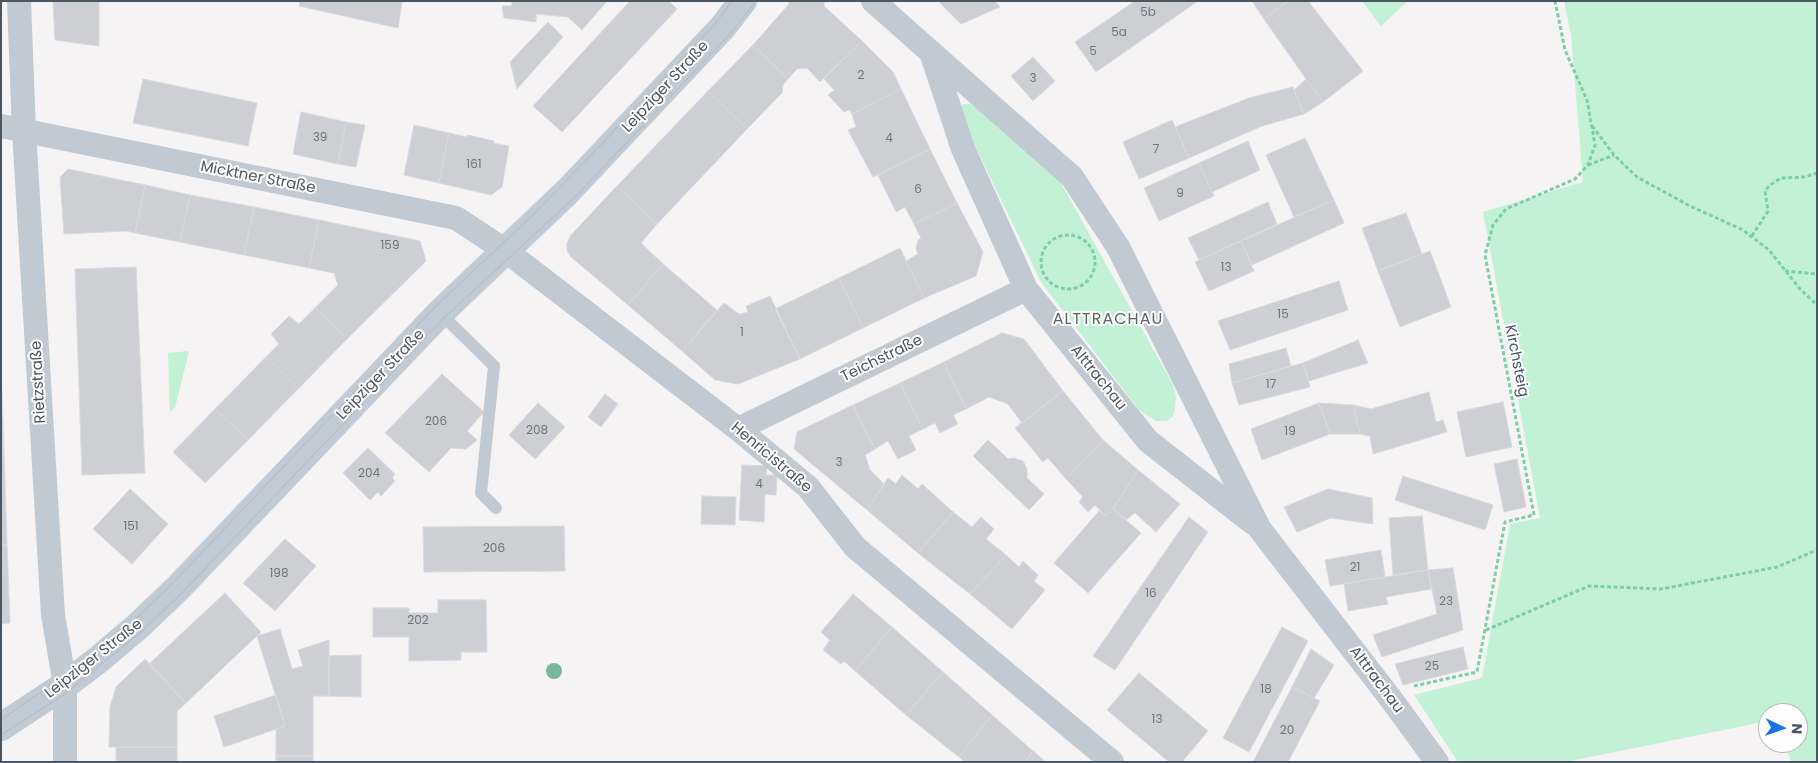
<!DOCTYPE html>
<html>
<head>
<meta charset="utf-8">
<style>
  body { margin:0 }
  #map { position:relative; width:1818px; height:763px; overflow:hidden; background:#f5f3f3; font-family:Poppins,sans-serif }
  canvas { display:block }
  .frame { position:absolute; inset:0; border:2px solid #4a5661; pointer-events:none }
  .north { position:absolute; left:1758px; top:703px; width:50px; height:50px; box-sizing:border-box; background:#fff; border:1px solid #b7bbc0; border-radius:50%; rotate:93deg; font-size:14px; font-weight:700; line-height:20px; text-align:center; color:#4a5661 }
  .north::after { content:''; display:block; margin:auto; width:18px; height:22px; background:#1a73e8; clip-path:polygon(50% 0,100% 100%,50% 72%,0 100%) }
</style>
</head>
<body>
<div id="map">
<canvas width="1818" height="763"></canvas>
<div class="frame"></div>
<div class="north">N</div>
</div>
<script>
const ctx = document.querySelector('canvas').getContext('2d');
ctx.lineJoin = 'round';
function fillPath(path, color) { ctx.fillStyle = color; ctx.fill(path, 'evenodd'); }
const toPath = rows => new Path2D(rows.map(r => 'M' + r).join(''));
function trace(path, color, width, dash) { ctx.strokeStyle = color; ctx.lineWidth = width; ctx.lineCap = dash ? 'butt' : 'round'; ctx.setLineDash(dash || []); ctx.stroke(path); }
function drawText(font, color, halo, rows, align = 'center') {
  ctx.font = font + ' Poppins,sans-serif'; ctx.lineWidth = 4; ctx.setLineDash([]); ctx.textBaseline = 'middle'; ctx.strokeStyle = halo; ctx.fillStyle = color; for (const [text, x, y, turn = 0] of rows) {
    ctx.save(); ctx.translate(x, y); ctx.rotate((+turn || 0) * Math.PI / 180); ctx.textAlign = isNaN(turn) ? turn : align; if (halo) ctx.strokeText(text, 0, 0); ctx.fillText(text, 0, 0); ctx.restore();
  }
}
fillPath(toPath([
  [1362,1,1408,1,1381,26],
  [1564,1,1817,1,1817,762,1791,762,1784,743,1798,743,1798,713,1768,713,1768,721,1565,762,1458,762,1414,695,1482,678,1510,524,1540,518,1483,212,1583,182,1571,35],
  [963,104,970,104,977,107,1061,183,1173,385,1176,397,1175,408,1173,416,1167,421,1156,421,1139,410,1041,282,961,117,961,107],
  [189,351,175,408,170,412,168,353]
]), '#c3f1d5');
const building = toPath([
  [53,1,99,1,99,46,55,40,53,1],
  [300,1,402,1,398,28,299,6,300,1],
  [512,1,607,1,582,30,568,17,536,14,536,22,504,18,502,6,512,6,512,1],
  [630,1,669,1,677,9,562,132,533,106,630,1],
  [789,1,824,1,824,6,862,41,820,82,807,68,797,69,788,79,753,45,789,4,789,1],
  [938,1,995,1,1000,7,961,24,938,1],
  [1135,1,1198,1,1096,72,1075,42,1135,1],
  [1252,1,1288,1,1264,19,1252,1],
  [1288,1,1308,1,1363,71,1323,102,1306,79,1264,19,1288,1],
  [548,22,563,37,517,89,510,62,548,22],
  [862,41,893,72,901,89,852,114,849,110,844,112,828,95,834,90,824,79,862,41],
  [753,45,788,79,783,85,782,93,747,129,708,91,753,45],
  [1033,57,1055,81,1033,101,1011,76,1033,57],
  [143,79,257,103,248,146,133,123,143,79],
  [1306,79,1323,102,1304,114,1294,90,1306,79],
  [1293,87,1304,114,1262,126,1189,158,1175,127,1249,98,1293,87],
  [901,89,930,149,873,177,848,130,856,127,852,114,901,89],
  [708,91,747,129,657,224,617,186,708,91],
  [301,112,346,122,338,164,293,154,301,112],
  [1172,120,1189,158,1139,179,1123,142,1172,120],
  [346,122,365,125,356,167,338,164,346,122],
  [414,125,449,133,439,183,404,175,414,125],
  [449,133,467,137,468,135,494,141,493,143,509,146,502,187,491,195,439,183,449,133],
  [1305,138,1334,200,1294,217,1266,155,1305,138],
  [1248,141,1260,170,1212,192,1199,163,1248,141],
  [930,149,957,203,914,224,905,207,896,212,878,175,930,149],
  [1199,163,1214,196,1159,221,1144,188,1199,163],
  [68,169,145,185,135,233,127,231,64,234,60,177,68,169],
  [145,185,190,195,180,242,135,233,145,185],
  [617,186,657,224,641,243,663,264,628,305,571,257,567,251,567,243,571,235,617,186],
  [190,195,254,207,244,255,180,242,190,195],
  [1334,200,1344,223,1252,265,1241,241,1334,200],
  [1268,202,1277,224,1199,260,1188,238,1268,202],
  [957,203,983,252,976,276,924,298,906,261,918,254,916,249,918,240,921,238,914,224,957,203],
  [254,207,319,220,309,268,244,255,254,207],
  [1406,213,1422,254,1378,271,1362,228,1406,213],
  [319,220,420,241,426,261,347,339,315,308,338,285,334,273,309,268,319,220],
  [1241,241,1254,271,1209,291,1195,262,1241,241],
  [900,248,924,298,863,328,839,278,900,248],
  [1430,251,1451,307,1400,327,1378,271,1430,251],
  [663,264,717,310,682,351,628,305,663,264],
  [136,267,145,473,82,475,75,269,136,267],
  [839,278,863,328,800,359,775,309,839,278],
  [1339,281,1348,310,1230,350,1218,321,1339,281],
  [770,296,800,359,738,384,715,380,682,351,724,303,739,314,748,312,746,306,770,296],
  [315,308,347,339,298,389,266,357,279,344,271,334,289,316,299,324,315,308],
  [1002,333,1024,339,1063,391,1022,423,1008,404,989,397,966,409,944,362,1002,333],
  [1358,340,1368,363,1309,381,1303,363,1358,340],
  [1286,348,1291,366,1232,383,1229,364,1286,348],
  [266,357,298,389,248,440,215,409,266,357],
  [944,362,966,409,953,415,958,424,940,433,935,423,923,429,900,383,944,362],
  [1303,363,1310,387,1239,405,1232,383,1303,363],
  [1,373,3,419,1,419,1,373],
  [442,374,484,412,467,431,477,440,466,449,451,448,429,472,385,433,442,374],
  [900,383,923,429,909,436,916,450,898,459,888,441,875,449,853,405,900,383],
  [1063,391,1103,440,1066,479,1048,458,1043,462,1015,428,1063,391],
  [1429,392,1436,422,1443,420,1447,432,1373,454,1370,436,1360,434,1353,405,1371,409,1429,392],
  [605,394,618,404,601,427,588,417,605,394],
  [1503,402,1512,447,1466,457,1457,412,1503,402],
  [538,403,565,427,535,459,509,435,538,403],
  [1319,403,1330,434,1262,460,1251,429,1319,403],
  [1319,403,1353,405,1360,434,1330,434,1319,403],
  [853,405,875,449,865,455,870,470,884,484,867,510,794,449,797,432,853,405],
  [215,409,248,440,205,483,173,452,215,409],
  [1,419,3,419,7,545,1,545,1,419],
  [988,440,1008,459,1014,458,1023,461,1027,469,1027,478,1044,494,1029,510,973,456,988,440],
  [1103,440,1138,470,1113,509,1106,516,1095,505,1088,512,1079,502,1083,497,1066,479,1103,440],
  [368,448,395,474,392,478,395,481,381,496,378,492,370,500,343,473,368,448],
  [1517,459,1526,507,1504,512,1494,464,1517,459],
  [742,465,767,466,766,475,777,475,776,495,765,494,764,522,739,520,742,465],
  [1138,470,1180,504,1156,532,1135,513,1126,520,1113,509,1138,470],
  [902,475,918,489,922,484,953,512,918,553,867,510,888,478,896,484,902,475],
  [1403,476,1493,505,1485,530,1395,500,1403,476],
  [130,489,168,524,132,564,93,529,130,489],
  [1328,489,1372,498,1373,524,1331,518,1297,532,1284,507,1328,489],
  [702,496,736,497,735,525,701,524,702,496],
  [1113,509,1141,533,1088,593,1054,563,1099,511,1106,516,1113,509],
  [953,512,972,527,981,517,994,529,986,539,1006,555,970,594,918,553,953,512],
  [1422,516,1428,570,1393,575,1389,518,1422,516],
  [1189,517,1208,532,1115,670,1093,656,1189,517],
  [564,526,565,571,424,572,423,527,564,526],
  [285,539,316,566,275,611,243,583,285,539],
  [1,545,7,545,10,623,1,624,1,545],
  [1381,550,1385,577,1330,586,1325,560,1381,550],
  [1006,555,1019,567,1023,561,1038,575,1034,581,1045,590,1012,629,970,594,1006,555],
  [1453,568,1463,630,1382,657,1373,635,1437,614,1428,570,1453,568],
  [1428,570,1431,589,1386,597,1388,604,1348,611,1344,584,1428,570],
  [225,593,261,632,186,703,149,664,225,593],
  [853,594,892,627,855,671,844,661,841,664,823,650,830,640,821,632,853,594],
  [438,600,486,600,487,652,461,652,461,660,409,661,409,637,373,637,373,608,409,608,409,613,438,613,438,600],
  [892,627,943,672,906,715,855,671,892,627],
  [1282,627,1308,641,1249,752,1223,738,1282,627],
  [280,629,292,669,303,666,298,650,329,640,329,696,313,696,313,756,276,756,276,729,285,726,257,636,280,629],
  [1463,647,1468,669,1403,685,1395,664,1463,647],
  [1311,649,1334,665,1314,698,1292,687,1311,649],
  [361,655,361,697,329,696,329,656,361,655],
  [145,659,186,703,177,711,177,747,109,747,110,707,116,687,145,659],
  [943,672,992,715,959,757,906,715,943,672],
  [1139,673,1208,731,1182,762,1169,762,1107,710,1139,673],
  [1292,687,1320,701,1288,762,1253,762,1292,687],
  [276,695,285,726,224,747,214,716,276,695],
  [992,715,1033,751,1025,762,964,762,959,757,992,715],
  [116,747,177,747,177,762,116,762,116,747],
  [1033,751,1046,762,1025,762,1033,751],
  [276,756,313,756,313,762,276,762,276,756]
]);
fillPath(building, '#cdcfd5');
trace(building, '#d7d9de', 1);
trace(toPath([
  [1592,126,1614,155,1637,177,1690,206,1743,230,1769,250,1800,289,1817,305],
  [1588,165,1614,155],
  '1041 262a27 27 0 1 1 54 0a27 27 0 1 1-54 0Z',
  [1752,236,1768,211,1765,191,1770,185,1781,178,1804,177,1817,173],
  [1785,271,1817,274],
  [1486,630,1589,586,1661,589,1777,567,1817,550],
  [1414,686,1477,672,1505,522,1534,515,1485,255,1493,225,1506,209,1575,179,1588,165,1595,145,1587,100,1565,50,1555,1]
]), '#7ad0a6', 3, [4, 2.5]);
trace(toPath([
  [440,313,494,366,481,493,496,508]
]), '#c1cad2', 12);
trace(toPath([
  [19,1,24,131,53,615,65,685,65,762],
  [873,1,1072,177,1118,247,1259,528,1391,699,1437,762],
  [931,52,963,149,1026,289,1148,441,1253,523],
  [1,126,456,218,506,251,738,429,808,487,855,547,1112,762],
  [738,429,1026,289]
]), '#c1cad2', 24);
trace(toPath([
  [1,727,65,685,98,660,137,627,178,588,440,313,568,191,722,28,743,1]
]), '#c1cbd6', 28);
trace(toPath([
  [1,720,92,656,131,623,171,585,435,307,536,212,594,152,715,24,732,1],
  [1,735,65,694,142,631,182,593,445,317,576,196,731,33,756,1]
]), '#b5b8bd', 1);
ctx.fillStyle = '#7bb799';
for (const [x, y] of [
  [554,671]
]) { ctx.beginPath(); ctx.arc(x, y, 8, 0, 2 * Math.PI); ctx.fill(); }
drawText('12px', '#6b747e', null, [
  ["5b",1148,13],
  ["5a",1119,33],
  ["5",1093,52],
  ["2",861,76],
  ["3",1033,79],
  ["39",320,138],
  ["4",889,139],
  ["7",1156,150],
  ["161",474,165],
  ["6",918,190],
  ["9",1180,194],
  ["159",390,246],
  ["13",1226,268],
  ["15",1283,315],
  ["1",742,333],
  ["17",1271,385],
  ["206",436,422],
  ["208",537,431],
  ["19",1290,432],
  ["3",839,463],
  ["204",369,474],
  ["4",759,485],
  ["151",131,527],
  ["206",494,549],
  ["21",1355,568],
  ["198",279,574],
  ["16",1151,594],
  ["23",1446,602],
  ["202",418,621],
  ["25",1432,667],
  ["18",1266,690],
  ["13",1157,720],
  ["20",1287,731]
]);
drawText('15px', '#4a5661', '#fff', [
  ["Leipziger Straße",666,87,-47],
  ["Micktner Straße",258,178,11],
  ["Teichstraße",882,359,-26],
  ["Kirchsteig",1516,361,79],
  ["Leipziger Straße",381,375,-46],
  ["Alttrachau",1098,378,51],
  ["Rietzstraße",39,382,-93],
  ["Henricistraße",771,458,40],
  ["Leipziger Straße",94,659,-38],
  ["Alttrachau",1376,680,53]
]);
ctx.letterSpacing = '1px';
drawText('16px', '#5f6368', '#fff', [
  ["ALTTRACHAU",1108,320]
]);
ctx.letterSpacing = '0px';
</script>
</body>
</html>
